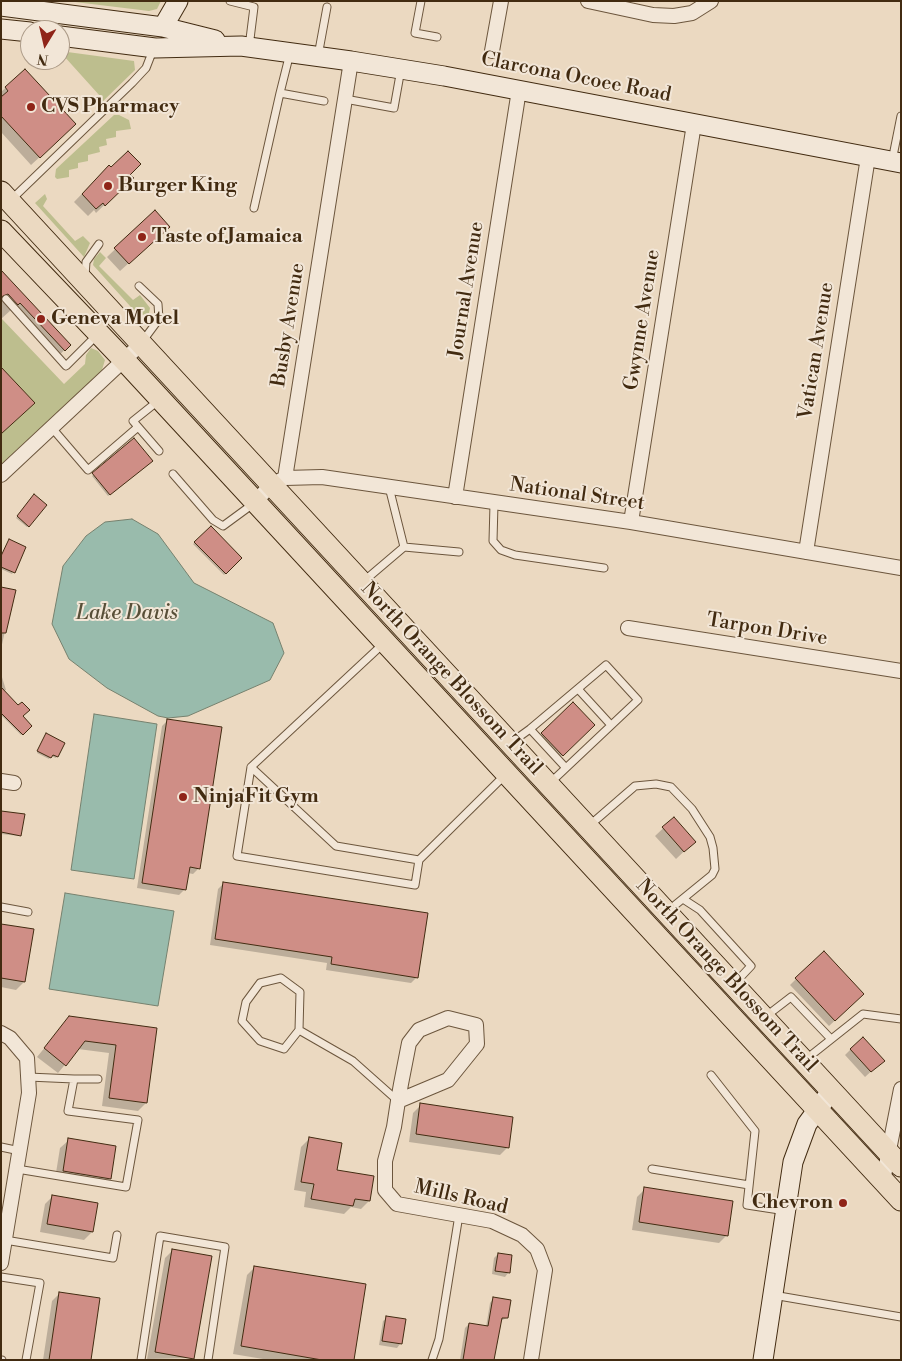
<!DOCTYPE html>
<html>
<head>
<meta charset="utf-8">
<style>
  body { margin:0 }
  #map { position:relative; width:902px; height:1361px; overflow:hidden; background:#ebd9c1; font-family:"Libre Bodoni",serif }
  canvas { display:block }
  .frame { position:absolute; inset:0; border:2px solid #422b11; pointer-events:none }
  .north { position:absolute; left:20px; top:20px; width:50px; height:50px; box-sizing:border-box; background:#f2e6d7; border:1px solid #ac9b88; border-radius:50%; rotate:189deg; font-size:14px; font-weight:700; line-height:20px; text-align:center; color:#422b11 }
  .north::after { content:''; display:block; margin:auto; width:18px; height:22px; background:#8f2418; clip-path:polygon(50% 0,100% 100%,50% 72%,0 100%) }
</style>
</head>
<body>
<div id="map">
<canvas width="902" height="1361"></canvas>
<div class="frame"></div>
<div class="north">N</div>
</div>
<script>
const ctx = document.querySelector('canvas').getContext('2d');
ctx.lineJoin = 'round';
function fillPath(path, color) { ctx.fillStyle = color; ctx.fill(path, 'evenodd'); }
const toPath = rows => new Path2D(rows.map(r => 'M' + r).join(''));
function trace(path, color, width, dash) { ctx.strokeStyle = color; ctx.lineWidth = width; ctx.lineCap = dash ? 'butt' : 'round'; ctx.setLineDash(dash || []); ctx.stroke(path); }
function drawText(font, color, halo, rows, align = 'center') {
  ctx.font = font + ' "Libre Bodoni",serif'; ctx.lineWidth = 4; ctx.setLineDash([]); ctx.textBaseline = 'middle'; ctx.strokeStyle = halo; ctx.fillStyle = color; for (const [text, x, y, turn = 0] of rows) {
    ctx.save(); ctx.translate(x, y); ctx.rotate((+turn || 0) * Math.PI / 180); ctx.textAlign = isNaN(turn) ? turn : align; if (halo) ctx.strokeText(text, 0, 0); ctx.fillText(text, 0, 0); ctx.restore();
  }
}
fillPath(toPath([
  [67,1,161,1,157,9,149,11],
  [60,51,134,61,135,70,97,107,93,103,100,96,63,55,60,57],
  [114,115,119,115,129,120,131,129,116,131,116,137,106,139,107,145,99,147,100,152,88,155,88,161,78,163,78,168,69,170,69,177,57,179,55,177,56,169],
  [45,194,47,199,43,206,75,241,83,236,90,243,84,257,35,203],
  [100,252,106,258,99,266,133,300,140,295,150,308,149,313,139,316,93,265,94,259],
  [2,319,64,384,85,364,86,355,91,348,98,351,105,360,101,373,9,460,1,465,1,434,35,403,1,367]
]), '#bdbe8e');
const water = toPath([
  [132,519,158,534,194,583,273,623,284,653,270,680,188,716,168,718,158,716,107,688,69,659,52,624,63,566,86,536,105,522,132,519],
  [94,714,157,724,134,879,71,870,94,714],
  [65,893,174,911,158,1006,49,989,65,893]
]);
fillPath(water, '#99bbac');
trace(water, '#76816e', 1);
fillPath(toPath([
  [25,70,67,132,31,165,1,132,1,92],
  [101,174,128,175,132,178,96,213,94,210,88,216,74,202],
  [154,212,160,235,120,271,107,257],
  [1,272,70,345,56,358,11,310,1,319],
  [134,440,151,461,108,496,92,476],
  [35,496,46,505,27,527,16,518],
  [211,528,240,558,224,575,193,544],
  [25,548,12,574,1,569,1,557],
  [1,588,14,591,1,649],
  [1,674,6,690,1,692],
  [573,704,593,725,556,761,536,740],
  [1,708,21,717,30,726,21,735,1,715],
  [168,720,199,868,193,874,188,873,185,889,179,895,137,888,162,726],
  [45,736,57,756,56,758,51,756,49,759,37,753],
  [1,812,20,835,19,836,1,834],
  [673,819,694,842,676,859,655,836],
  [224,883,417,977,411,983,326,970,327,963,210,945,218,889],
  [1,925,24,982,16,990,1,987],
  [796,979,857,1000,829,1026,790,985],
  [70,1017,156,1029,146,1103,138,1111,102,1106,109,1053,78,1049,58,1073,37,1057],
  [851,1049,877,1066,865,1077,845,1055],
  [421,1105,508,1147,500,1155,409,1142,413,1113],
  [309,1139,336,1171,369,1201,361,1209,351,1207,344,1214,304,1207,306,1192,294,1190,301,1147],
  [69,1140,110,1179,102,1187,55,1179,60,1148],
  [645,1189,727,1235,719,1243,632,1230,637,1197],
  [53,1196,92,1232,84,1240,40,1232,45,1204],
  [173,1250,193,1358,147,1359,165,1258],
  [498,1254,511,1256,508,1273,505,1277,492,1274,494,1258],
  [255,1267,352,1360,269,1360,233,1354,247,1275],
  [60,1293,90,1360,43,1360,52,1301],
  [493,1299,507,1318,500,1321,493,1360,460,1360,465,1328,469,1324,486,1327,490,1303],
  [387,1318,404,1320,400,1344,397,1348,379,1345,383,1321]
]), '#0003');
const building = toPath([
  [25,69,76,124,40,158,1,116,1,97,8,91,5,87,25,69],
  [128,151,141,164,130,175,134,178,105,206,103,203,96,209,82,194,109,165,111,167,128,151],
  [155,210,170,227,129,264,114,248,155,210],
  [1,270,71,345,65,351,20,303,18,305,8,294,1,297,1,270],
  [1,367,35,403,1,434,1,367],
  [134,438,153,461,110,495,92,473,134,438],
  [34,494,47,505,29,527,17,516,34,494],
  [211,526,242,558,226,574,194,542,211,526],
  [9,539,26,547,15,573,1,567,1,556,9,539],
  [1,587,16,590,6,633,1,633,1,587],
  [1,687,18,705,22,702,30,710,23,716,32,726,23,735,1,713,1,687],
  [573,702,595,725,563,756,541,733,573,702],
  [167,719,222,727,200,869,190,867,186,890,142,883,167,719],
  [46,733,65,743,58,757,53,755,51,758,37,751,46,733],
  [1,811,25,814,21,836,1,832,1,811],
  [674,817,696,842,684,852,662,827,674,817],
  [223,882,428,913,418,978,331,964,332,957,215,939,223,882],
  [1,924,34,929,25,982,1,978,1,924],
  [824,951,864,994,835,1021,795,978,824,951],
  [69,1016,157,1028,147,1103,109,1098,116,1045,85,1041,66,1066,44,1048,69,1016],
  [863,1037,885,1061,871,1072,850,1049,863,1037],
  [420,1103,513,1117,509,1148,416,1134,420,1103],
  [309,1137,342,1143,337,1170,374,1176,370,1201,355,1199,353,1206,311,1199,314,1184,301,1182,309,1137],
  [68,1138,116,1146,111,1179,63,1171,68,1138],
  [644,1187,733,1201,728,1236,639,1222,644,1187],
  [52,1195,98,1203,93,1232,47,1224,52,1195],
  [172,1249,212,1256,194,1359,155,1352,172,1249],
  [498,1253,512,1255,510,1273,495,1271,498,1253],
  [254,1266,366,1284,354,1360,322,1360,241,1346,254,1266],
  [59,1292,100,1298,91,1360,49,1360,59,1292],
  [493,1297,511,1300,508,1318,502,1318,494,1360,463,1360,469,1323,488,1326,493,1297],
  [386,1316,406,1319,402,1344,382,1341,386,1316]
]);
fillPath(building, '#cf8e86');
trace(building, '#422b11', 1);
const lane = toPath([
  [230,1,254,7,249,47],
  [421,1,415,33,437,37],
  [290,53,280,93,324,101],
  [318,56,327,7],
  [345,99,394,108,401,69],
  [892,161,901,116],
  [12,199,132,83,146,68,153,50],
  [254,208,280,93],
  [85,276,86,262,99,244],
  [139,286,158,304,159,319,142,342],
  [6,299,66,366,97,335],
  [158,401,133,421,159,451],
  [52,428,88,470,138,427],
  [173,474,213,520,223,526,253,504],
  [494,504,493,541,501,550,515,555,604,568],
  [404,547,459,552],
  [364,581,404,547,389,487],
  [383,644,251,767,237,856,415,885,419,860,505,775],
  [578,689,610,724],
  [530,729,566,768],
  [512,742,530,729,606,665,638,700,550,783],
  [251,767,336,846,419,860],
  [590,825,635,786,656,784,671,787,692,809,710,837,713,848,715,869,712,875,669,910],
  [683,899,700,910,751,966,735,983],
  [1,907,28,912],
  [765,1017,791,997,831,1039],
  [299,1030,300,992,281,978,260,983,246,1002,242,1021,260,1041,284,1049,299,1030,353,1061,398,1101],
  [805,1060,863,1014,901,1019],
  [711,1075,755,1131,747,1205,786,1211],
  [74,1079,98,1079],
  [1,1147,20,1151],
  [17,1169,126,1187,138,1120,68,1111,74,1079,28,1077],
  [652,1169,749,1185],
  [5,1240,113,1258,117,1235],
  [1,1277,40,1283,26,1360],
  [773,1295,901,1317],
  [1,1360,2,1360],
  [141,1360,160,1236,225,1247,208,1360],
  [432,1360,439,1339,459,1215]
]);
const street = toPath([
  [588,1,653,15,674,16,692,13,711,1],
  [492,51,501,1],
  [1,475,141,344],
  [285,478,351,61],
  [455,497,519,90],
  [255,502,271,485,285,478,322,477,631,522,901,568],
  [631,522,694,124],
  [806,552,868,157],
  [628,628,901,671],
  [1,781,14,783],
  [1,1033,10,1038,27,1058,29,1093,1,1263],
  [398,1101,448,1080,477,1044,476,1025,448,1018,419,1030,409,1043,401,1084,398,1101,394,1127,385,1161,385,1190,397,1204,492,1221,522,1235,537,1249,545,1270,531,1360],
  [883,1181,901,1089]
]);
const secondary = toPath([
  [1,6,163,27,215,40],
  [163,27,178,1],
  [1,29,30,32],
  [60,36,155,48,241,46,351,61,444,76,901,163],
  [763,1360,793,1162,807,1124,826,1098]
]);
const primary = toPath([
  [1,192,901,1166],
  [1,231,125,361,901,1200]
]);
trace(lane, '#6c563d', 9);
trace(street, '#6c563d', 16);
trace(secondary, '#422b11', 21);
trace(primary, '#422b11', 23);
trace(lane, '#f2e6d7', 7);
trace(street, '#f2e6d7', 14);
trace(secondary, '#f2e6d7', 19);
trace(primary, '#ebd9c1', 21);
for (const [x, y, r, color] of [
  [31,107,5,"#8f2418"],
  [108,186,5,"#8f2418"],
  [142,237,5,"#8f2418"],
  [41,319,5,"#8f2418"],
  [183,797,5,"#8f2418"],
  [843,1203,5,"#8f2418"]
]) { const dot = new Path2D(); dot.arc(x, y, r, 0, 2 * Math.PI); ctx.fillStyle = color; ctx.fill(dot); trace(dot, '#f2e6d7', 2); }
drawText('20px', '#422b11', '#f2e6d7', [
  ["Clarcona Ocoee Road",576,78,11],
  ["Journal Avenue",467,290,-81],
  ["Gwynne Avenue",643,320,-81],
  ["Busby Avenue",289,325,-81],
  ["Vatican Avenue",817,351,-81],
  ["National Street",577,495,8],
  ["Tarpon Drive",767,630,9],
  ["North Orange Blossom Trail",451,679,47],
  ["North Orange Blossom Trail",726,976,47],
  ["Mills Road",461,1198,13]
]);
drawText('bold 20px', '#422b11', '#f2e6d7', [
  ["CVS Pharmacy",41,107],
  ["Burger King",118,186],
  ["Taste of Jamaica",152,237],
  ["Geneva Motel",51,319],
  ["NinjaFit Gym",193,797],
  ["Chevron",833,1203,"right"]
], 'left');
drawText('italic 21px', '#584f38', '#f2e6d7', [
  ["Lake Davis",127,614]
]);
</script>
</body>
</html>
